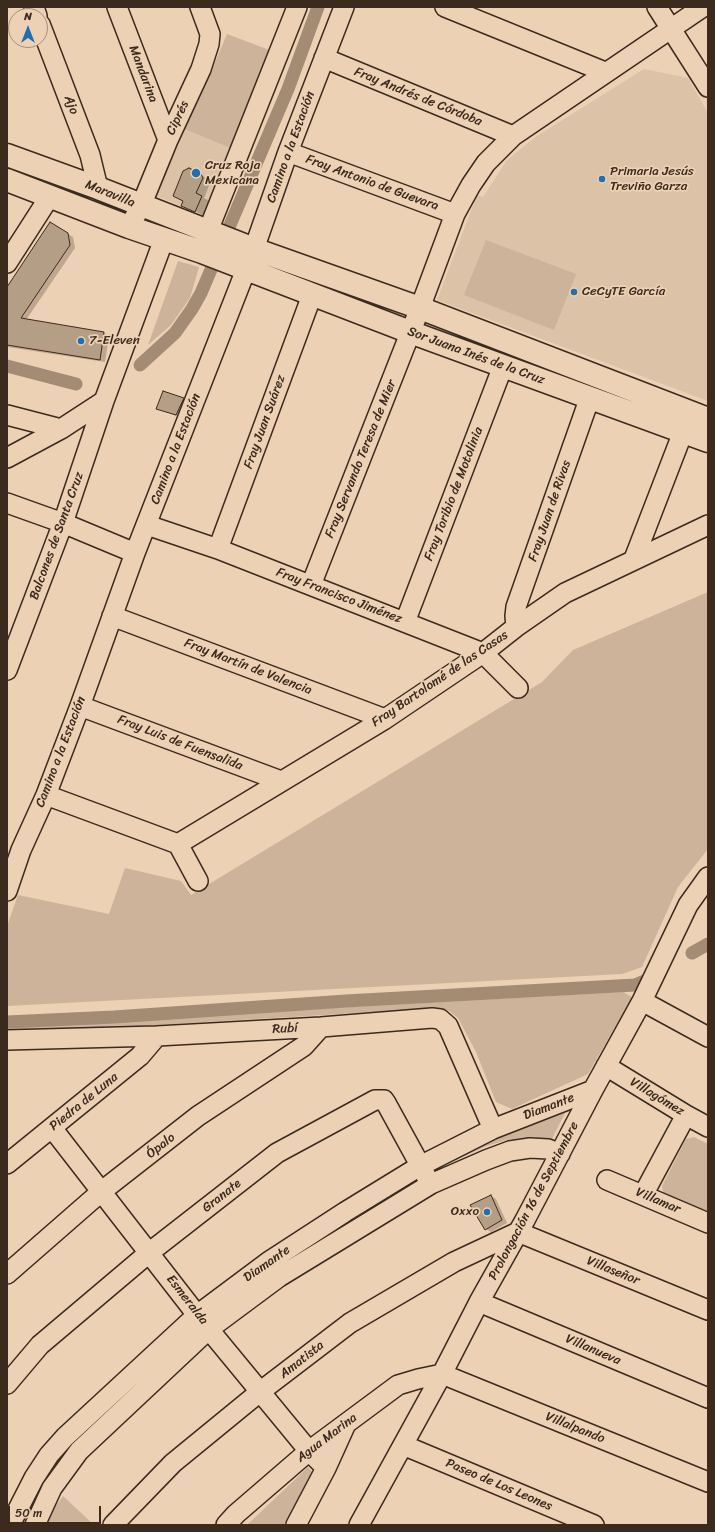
<!DOCTYPE html>
<html>
<head>
<meta charset="utf-8">
<style>
  body { margin:0 }
  #map { position:relative; width:715px; height:1532px; overflow:hidden; background:#edd1b4; font-family:Sriracha,sans-serif }
  canvas { display:block }
  .frame { position:absolute; inset:0; border:8px solid #3b2a1e; pointer-events:none }
  .north { position:absolute; left:8px; top:8px; width:40px; height:40px; box-sizing:border-box; background:#edd1b4; border:1px solid #a68e78; border-radius:50%; rotate:0deg; font-size:11px; font-weight:700; line-height:16px; text-align:center; color:#3b2a1e }
  .north::after { content:''; display:block; margin:auto; width:14px; height:18px; background:#1f6fb2; clip-path:polygon(50% 0,100% 100%,50% 72%,0 100%) }
  .scale { position:absolute; left:8px; top:1506px; width:93px; height:18px; box-sizing:border-box; border:2px solid #3b2a1e; border-top:0; padding-left:5px; font-size:12px; line-height:14px; white-space:nowrap; color:#3b2a1e; -webkit-text-stroke:3px #edd1b4; paint-order:stroke }
</style>
</head>
<body>
<div id="map">
<canvas width="715" height="1532"></canvas>
<div class="frame"></div>
<div class="north">N</div>
<div class="scale">50 m</div>
</div>
<script>
const ctx = document.querySelector('canvas').getContext('2d');
ctx.lineJoin = 'round';
function fillPath(path, color) { ctx.fillStyle = color; ctx.fill(path, 'evenodd'); }
const toPath = rows => new Path2D(rows.map(r => 'M' + r).join(''));
function trace(path, color, width, dash) { ctx.strokeStyle = color; ctx.lineWidth = width; ctx.lineCap = dash ? 'butt' : 'round'; ctx.setLineDash(dash || []); ctx.stroke(path); }
function drawText(font, color, halo, rows, align = 'center') {
  ctx.font = font + ' Sriracha,sans-serif'; ctx.lineWidth = 3.5; ctx.setLineDash([]); ctx.textBaseline = 'middle'; ctx.strokeStyle = halo; ctx.fillStyle = color; for (const [text, x, y, turn = 0] of rows) {
    ctx.save(); ctx.translate(x, y); ctx.rotate((+turn || 0) * Math.PI / 180); ctx.textAlign = isNaN(turn) ? turn : align; if (halo) ctx.strokeText(text, 0, 0); ctx.fillText(text, 0, 0); ctx.restore();
  }
}
fillPath(toPath([
  [644,69,688,78,708,113,708,401,437,300,477,195,483,197,507,160,537,136],
  [184,129,235,150,208,217,156,196]
]), '#dcc2a6');
fillPath(toPath([
  [227,34,272,51,235,150,184,129,204,88],
  [486,240,576,274,554,330,464,295],
  [178,261,199,267,190,298,171,325,148,345],
  [708,592,708,849,678,887,642,967,622,974,7,1006,7,926,18,895,109,914,125,868,181,881,191,895,542,682,573,650],
  [623,992,632,997,588,1074,512,1109,496,1102,476,1052,458,1018,449,1011,440,1008,7,1034,7,1026],
  [558,1108,565,1113,552,1139,530,1137,506,1140,487,1146,436,1169,435,1165],
  [694,1137,708,1144,708,1211,663,1193,662,1186,686,1139],
  [308,1467,316,1476,290,1525,247,1525],
  [63,1496,94,1525,47,1525,52,1511]
]), '#ccb399');
fillPath(toPath([
  [201,175,209,180,210,183,204,198,209,201,203,215,182,205],
  [55,226,73,237,75,248,26,320,104,333,109,336,105,362,7,347,7,289],
  [183,398,188,401,181,418,157,408],
  [491,1196,496,1199,507,1223,491,1232,486,1229]
]), '#0003');
trace(toPath([
  [140,365,175,333,192,309,201,293,288,89,318,7],
  [7,366,76,384],
  [692,953,708,944],
  [7,1022,114,1017,346,1001,635,985,647,980]
]), '#a38b74', 13);
const building = toPath([
  [189,168,201,174,203,178,196,193,202,196,195,212,181,206,183,201,173,196,183,171,189,168],
  [50,222,68,233,70,245,21,318,104,332,100,360,7,345,7,287,50,222],
  [163,391,184,398,176,415,156,409,163,391],
  [491,1195,502,1220,485,1230,470,1205,491,1195]
]);
fillPath(building, '#b59e86');
trace(building, '#3b2a1e', 1);
const minor = toPath([
  [34,7,37,16],
  [117,7,168,140],
  [445,7,605,72],
  [657,7,708,87],
  [40,24,90,155,98,188],
  [324,58,513,136],
  [288,152,455,214],
  [129,227,141,206,168,140,201,69,209,44,210,34,200,7],
  [208,231,297,7],
  [7,263,50,196],
  [7,415,61,429],
  [7,458,61,429,104,401],
  [7,503,63,523,135,553],
  [147,525,218,549,483,653,518,688],
  [218,549,312,295],
  [634,559,683,432],
  [311,585,420,308,455,214,471,185,486,163,513,136,703,7],
  [112,616,385,719],
  [405,622,503,366],
  [516,627,515,616,516,607,590,397],
  [7,670,63,523,104,401,164,239],
  [80,706,281,781],
  [46,795,178,844,198,881],
  [178,844,385,719,483,653,516,627,565,593,708,525],
  [7,891,21,850,46,795,80,706,135,553,254,249,288,152,344,7],
  [642,1001,708,1037],
  [7,1040,157,1036,321,1027,432,1018,440,1019,448,1026,493,1129],
  [606,1066,686,1115,708,1127],
  [52,1128,197,1315,309,1451,326,1468],
  [7,1164,140,1056,157,1036],
  [607,1180,708,1223],
  [643,1195,686,1115],
  [7,1274,102,1191,198,1116,304,1046,321,1027],
  [479,1302,708,1398],
  [7,1384,40,1345,150,1252,277,1153,375,1100,384,1100,386,1103,426,1176],
  [403,1445,594,1525],
  [10,1525,34,1478,49,1455,65,1437,197,1315,268,1262,345,1212,420,1166,493,1129,593,1090],
  [35,1525,52,1488,79,1451,209,1329,279,1277,431,1184,486,1160,510,1151,530,1148,548,1149,560,1154],
  [113,1525,173,1463,261,1391,350,1323,454,1262,518,1232,708,1310],
  [226,1525,236,1514,309,1451,398,1385,418,1379,442,1374,708,1482],
  [296,1525,326,1468,345,1426],
  [359,1525,442,1374,479,1302,525,1220,593,1090,642,1001,688,905,708,877]
]);
const major = toPath([
  [7,155,98,188,254,249,420,308,708,419],
  [7,180,129,227,202,252,410,332,708,441]
]);
trace(minor, '#3b2a1e', 22);
trace(major, '#3b2a1e', 25);
trace(minor, '#edd1b4', 19);
trace(major, '#edd1b4', 22);
for (const [x, y, r, color] of [
  [196,173,5,"#1f6fb2"],
  [602,179,4,"#1f6fb2"],
  [574,292,4,"#1f6fb2"],
  [81,341,4,"#1f6fb2"],
  [487,1212,4,"#1f6fb2"]
]) { const dot = new Path2D(); dot.arc(x, y, r, 0, 2 * Math.PI); ctx.fillStyle = color; ctx.fill(dot); trace(dot, '#edd1b4', 1.5); }
drawText('13px', '#3b2a1e', '#edd1b4', [
  ["Mandarina",143,74,69],
  ["Fray Andrés de Córdoba",418,97,22],
  ["Ajo",71,105,69],
  ["Ciprés",178,118,-65],
  ["Camino a la Estación",291,147,-70],
  ["Fray Antonio de Guevara",372,183,20],
  ["Maravilla",110,194,22],
  ["Sor Juana Inés de la Cruz",476,356,20],
  ["Fray Juan Suárez",265,422,-70],
  ["Camino a la Estación",176,449,-69],
  ["Fray Servando Teresa de Mier",361,459,-68],
  ["Fray Toribio de Motolinia",454,494,-69],
  ["Fray Juan de Rivas",550,511,-71],
  ["Balcones de Santa Cruz",57,536,-70],
  ["Fray Francisco Jiménez",339,596,21],
  ["Fray Martín de Valencia",248,667,21],
  ["Fray Bartolomé de las Casas",440,679,-34],
  ["Fray Luis de Fuensalida",180,743,21],
  ["Camino a la Estación",61,752,-69],
  ["Rubí",285,1029,-3],
  ["Villagómez",657,1097,31],
  ["Piedra de Luna",84,1102,-39],
  ["Diamante",549,1107,-21],
  ["Ópalo",161,1146,-38],
  ["Granate",222,1196,-38],
  ["Prolongación 16 de Septiembre",534,1201,-62],
  ["Villamar",658,1201,23],
  ["Diamante",267,1264,-35],
  ["Villaseñor",613,1271,22],
  ["Esmeralda",187,1300,52],
  ["Villanueva",593,1350,23],
  ["Amatista",302,1360,-38],
  ["Villalpando",575,1428,22],
  ["Agua Marina",327,1438,-37],
  ["Paseo de Los Leones",499,1485,23]
]);
drawText('13px', '#3b2a1e', '#edd1b4', [
  ["Cruz Roja",205,166],
  ["Mexicana",205,181],
  ["Primaria Jesús",610,172],
  ["Treviño Garza",610,187],
  ["CeCyTE García",582,292],
  ["7-Eleven",89,341],
  ["Oxxo",479,1212,"right"]
], 'left');
</script>
</body>
</html>
